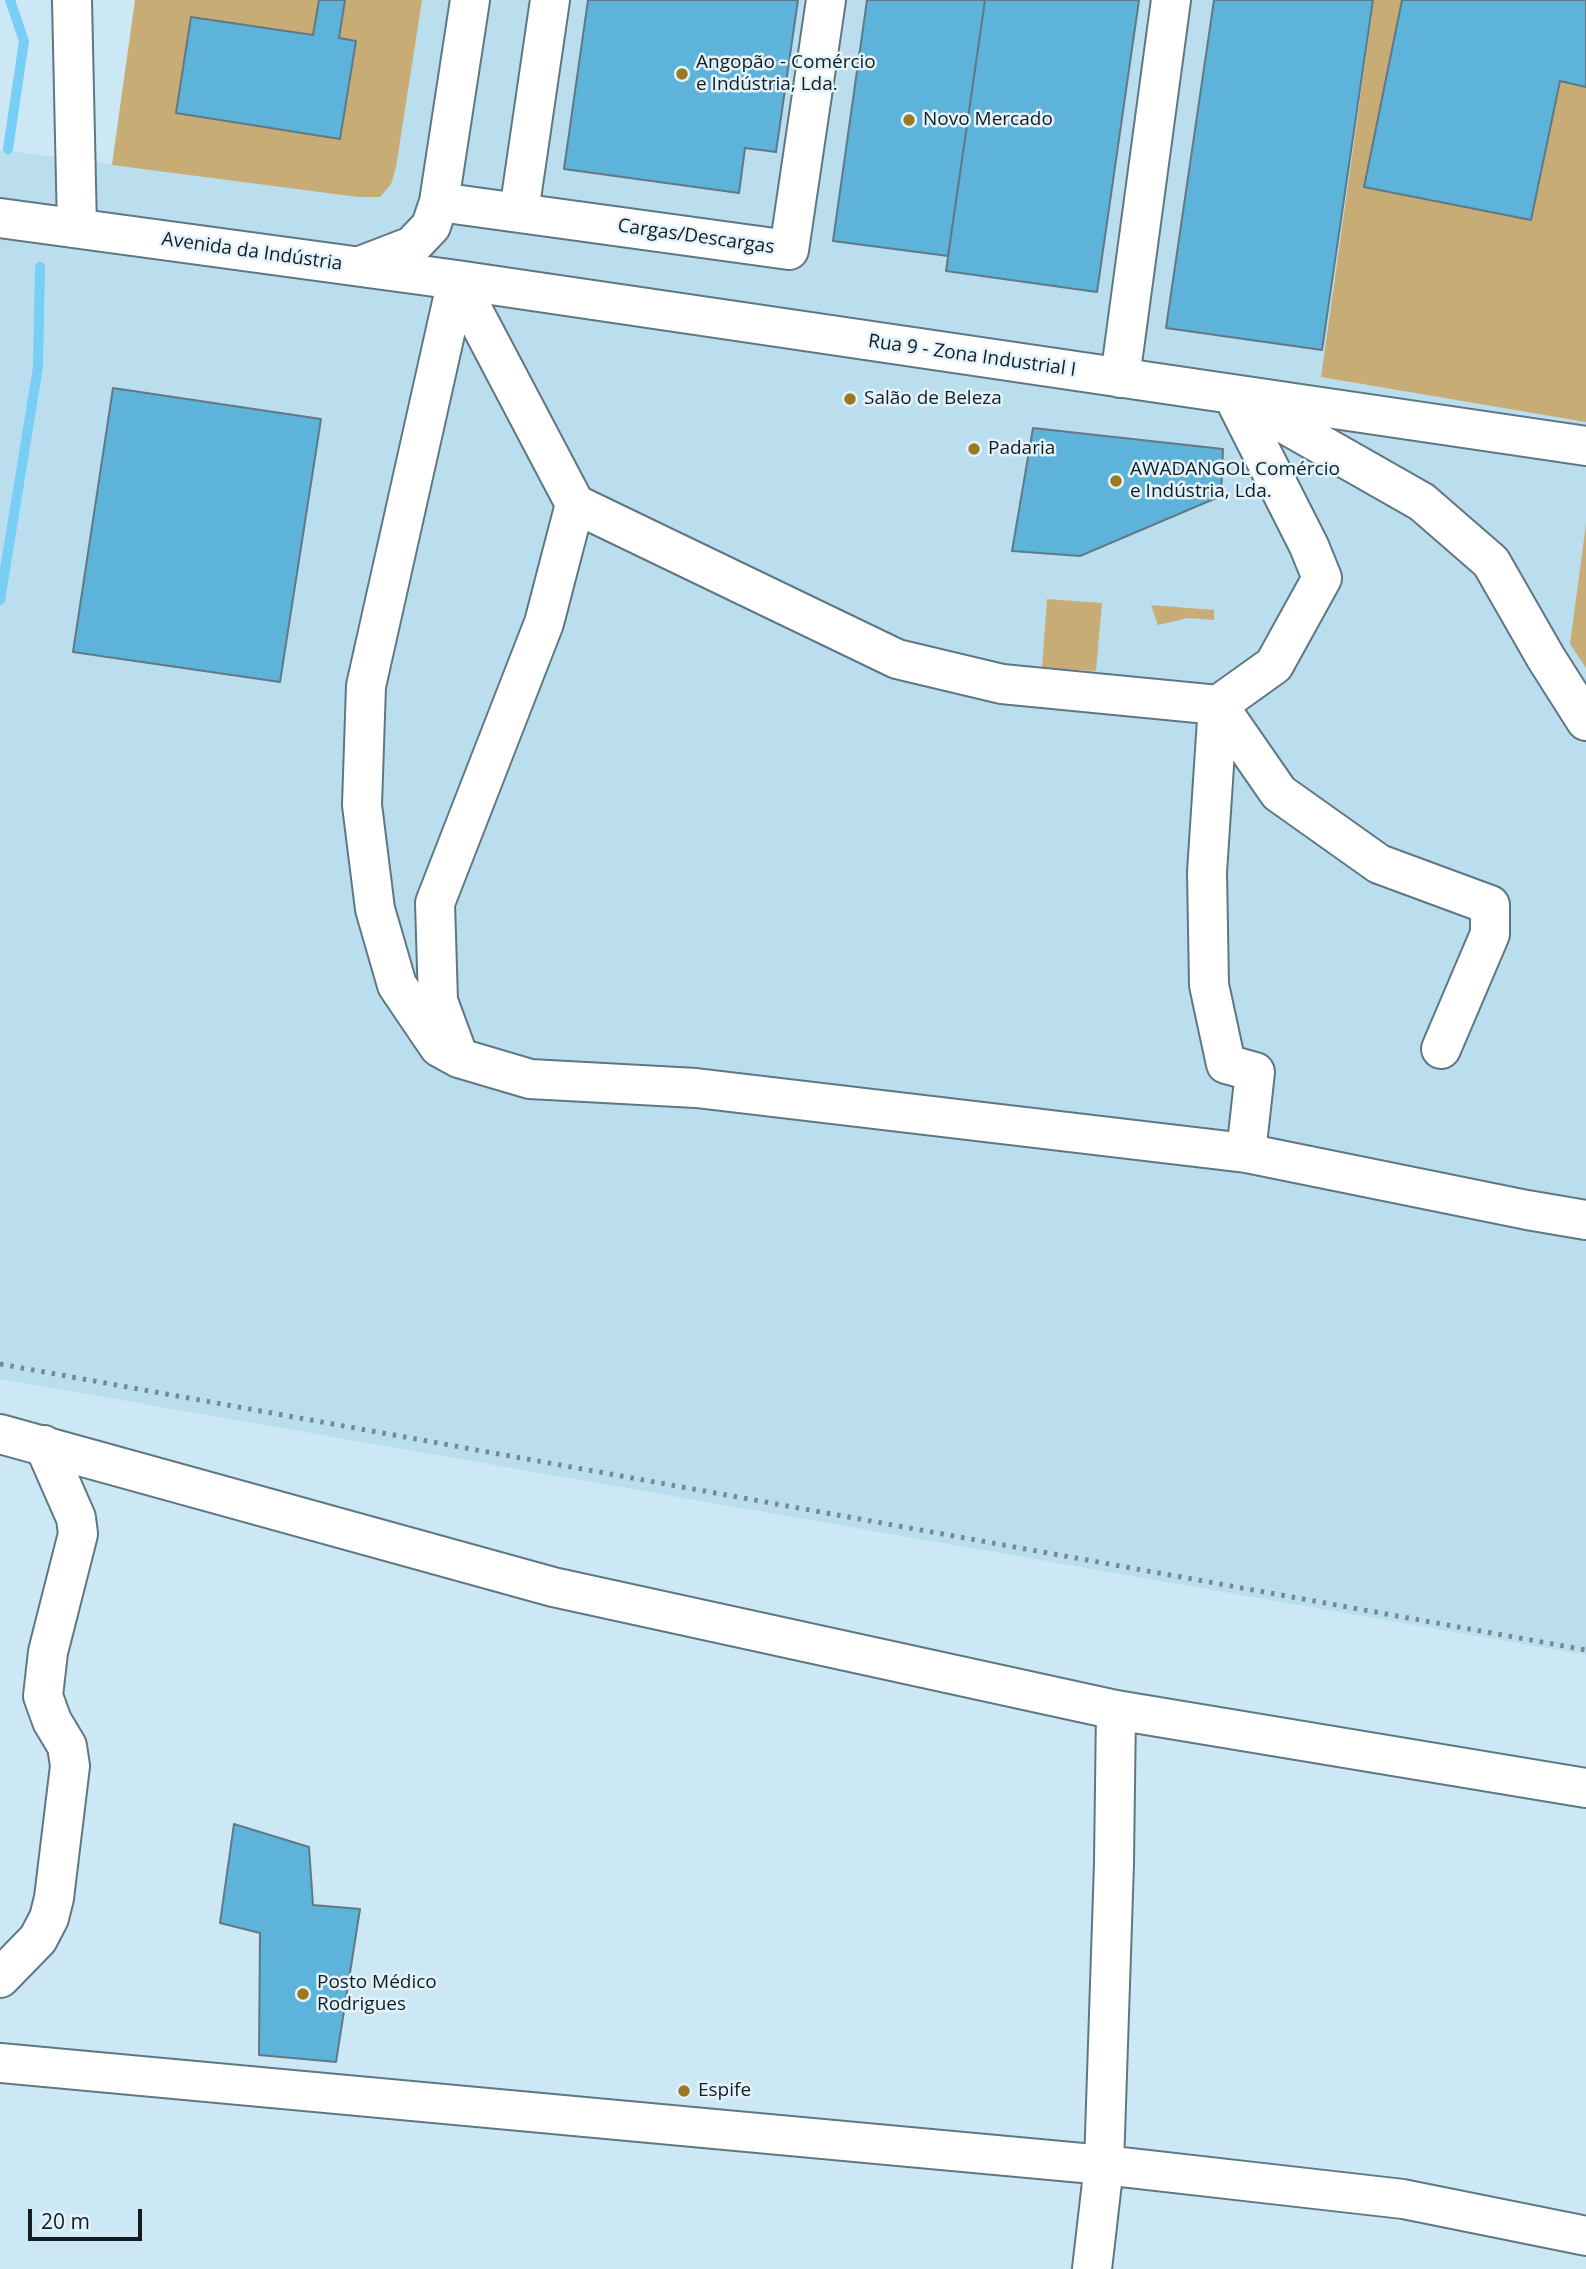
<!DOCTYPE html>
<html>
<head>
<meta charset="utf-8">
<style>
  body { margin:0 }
  #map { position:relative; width:1586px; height:2269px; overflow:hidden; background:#cde8f5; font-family:"Open Sans",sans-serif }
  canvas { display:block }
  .scale { position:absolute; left:28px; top:2209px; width:114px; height:32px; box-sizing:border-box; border:4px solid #131c21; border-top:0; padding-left:9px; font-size:21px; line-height:24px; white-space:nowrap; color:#131c21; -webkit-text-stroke:5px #e3f3fb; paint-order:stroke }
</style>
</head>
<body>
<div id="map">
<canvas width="1586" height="2269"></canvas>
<div class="scale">20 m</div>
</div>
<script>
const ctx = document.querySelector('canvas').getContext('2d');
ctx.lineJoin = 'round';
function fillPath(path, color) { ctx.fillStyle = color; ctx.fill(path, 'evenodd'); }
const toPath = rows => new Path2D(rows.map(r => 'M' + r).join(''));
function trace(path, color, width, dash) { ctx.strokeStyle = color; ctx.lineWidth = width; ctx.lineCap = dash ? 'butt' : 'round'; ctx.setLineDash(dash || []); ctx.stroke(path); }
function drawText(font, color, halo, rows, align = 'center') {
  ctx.font = font + ' "Open Sans",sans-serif'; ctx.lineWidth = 5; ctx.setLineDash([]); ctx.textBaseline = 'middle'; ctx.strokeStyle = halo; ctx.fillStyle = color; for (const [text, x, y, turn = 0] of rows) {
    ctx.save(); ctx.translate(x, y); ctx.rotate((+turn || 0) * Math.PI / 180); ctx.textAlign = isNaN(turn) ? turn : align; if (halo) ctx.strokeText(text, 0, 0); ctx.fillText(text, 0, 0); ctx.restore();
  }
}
fillPath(toPath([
  [135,0,1586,0,1586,1655,0,1379,0,150,112,164]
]), '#bbdeef');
fillPath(toPath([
  [135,0,422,0,396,167,391,184,380,197,358,197,112,165],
  [1374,0,1586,0,1586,422,1321,377],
  [1586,524,1586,668,1570,644],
  [1047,599,1102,603,1096,671,1042,668],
  [1151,605,1214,610,1214,620,1188,618,1158,625]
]), '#c7ad75');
trace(toPath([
  [8,149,24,41,10,0],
  [0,600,38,367,40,267]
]), '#79cef6', 10);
const building = toPath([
  [319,0,345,0,339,38,356,41,340,139,176,113,191,17,313,35,319,0],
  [588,0,798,0,776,152,745,148,739,193,564,169,588,0],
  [867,0,985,0,948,256,833,241,867,0],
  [985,0,1139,0,1097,292,946,271,985,0],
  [1214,0,1373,0,1322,350,1166,328,1214,0],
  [1402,0,1586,0,1586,87,1560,81,1531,220,1364,187,1402,0],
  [113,388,321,419,280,682,73,652,113,388],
  [1033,428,1223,449,1221,496,1080,556,1012,551,1033,428],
  [234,1824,309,1847,313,1905,360,1909,336,2062,259,2055,260,1933,220,1923,234,1824]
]);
fillPath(building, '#5db3da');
trace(building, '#617985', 2);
const minor = toPath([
  [72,0,77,228],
  [439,202,789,250,826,0],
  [519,212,550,0],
  [0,218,457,280,1586,446],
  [360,266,412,246,431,226,439,202,470,0],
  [457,280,366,686,362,805,375,909,397,985,439,1047,459,1058,530,1079,696,1088,1246,1153,1527,1210,1586,1220],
  [457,280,575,504],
  [1120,378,1171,0],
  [1255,407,1422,502,1491,562,1546,658,1586,721],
  [455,1047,438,1001,435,903,544,623,575,504,897,659,1002,684,1218,705,1274,665,1322,578,1309,546,1232,394],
  [1246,1153,1255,1072,1226,1064,1209,985,1207,872,1218,705,1279,793,1379,864,1490,905,1490,934,1441,1049],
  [0,1434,553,1587,1116,1710,1586,1788],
  [0,1978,38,1939,49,1918,54,1898,70,1766,67,1746,52,1721,43,1696,48,1652,78,1534,76,1518,44,1445],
  [0,2063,1104,2165,1403,2199,1586,2236],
  [1092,2269,1104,2165,1114,1863,1116,1710]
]);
trace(minor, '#5f7783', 42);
trace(minor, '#fff', 38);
trace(toPath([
  [0,1364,1586,1650]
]), '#768992', 5, [3.5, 7]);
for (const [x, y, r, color] of [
  [682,74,7,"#9c7823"],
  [909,120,7,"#9c7823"],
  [850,399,7,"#9c7823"],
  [974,449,7,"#9c7823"],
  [1116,481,7,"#9c7823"],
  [303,1994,7,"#9c7823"],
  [684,2091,7,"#9c7823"]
]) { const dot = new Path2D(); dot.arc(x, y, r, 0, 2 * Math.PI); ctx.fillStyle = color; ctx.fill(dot); trace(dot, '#e3f3fb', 2.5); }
drawText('19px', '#131c21', '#e3f3fb', [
  ["Angopão - Comércio",696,63],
  ["e Indústria, Lda.",696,85],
  ["Novo Mercado",923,120],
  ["Salão de Beleza",864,399],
  ["Padaria",988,449],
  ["AWADANGOL Comércio",1130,470],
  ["e Indústria, Lda.",1130,492],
  ["Posto Médico",317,1983],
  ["Rodrigues",317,2005],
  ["Espife",698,2091]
], 'left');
drawText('19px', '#131c21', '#e3f3fb', [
  ["Cargas/Descargas",696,237,8],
  ["Avenida da Indústria",252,252,8],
  ["Rua 9 - Zona Industrial I",972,356,8]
]);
</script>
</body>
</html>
